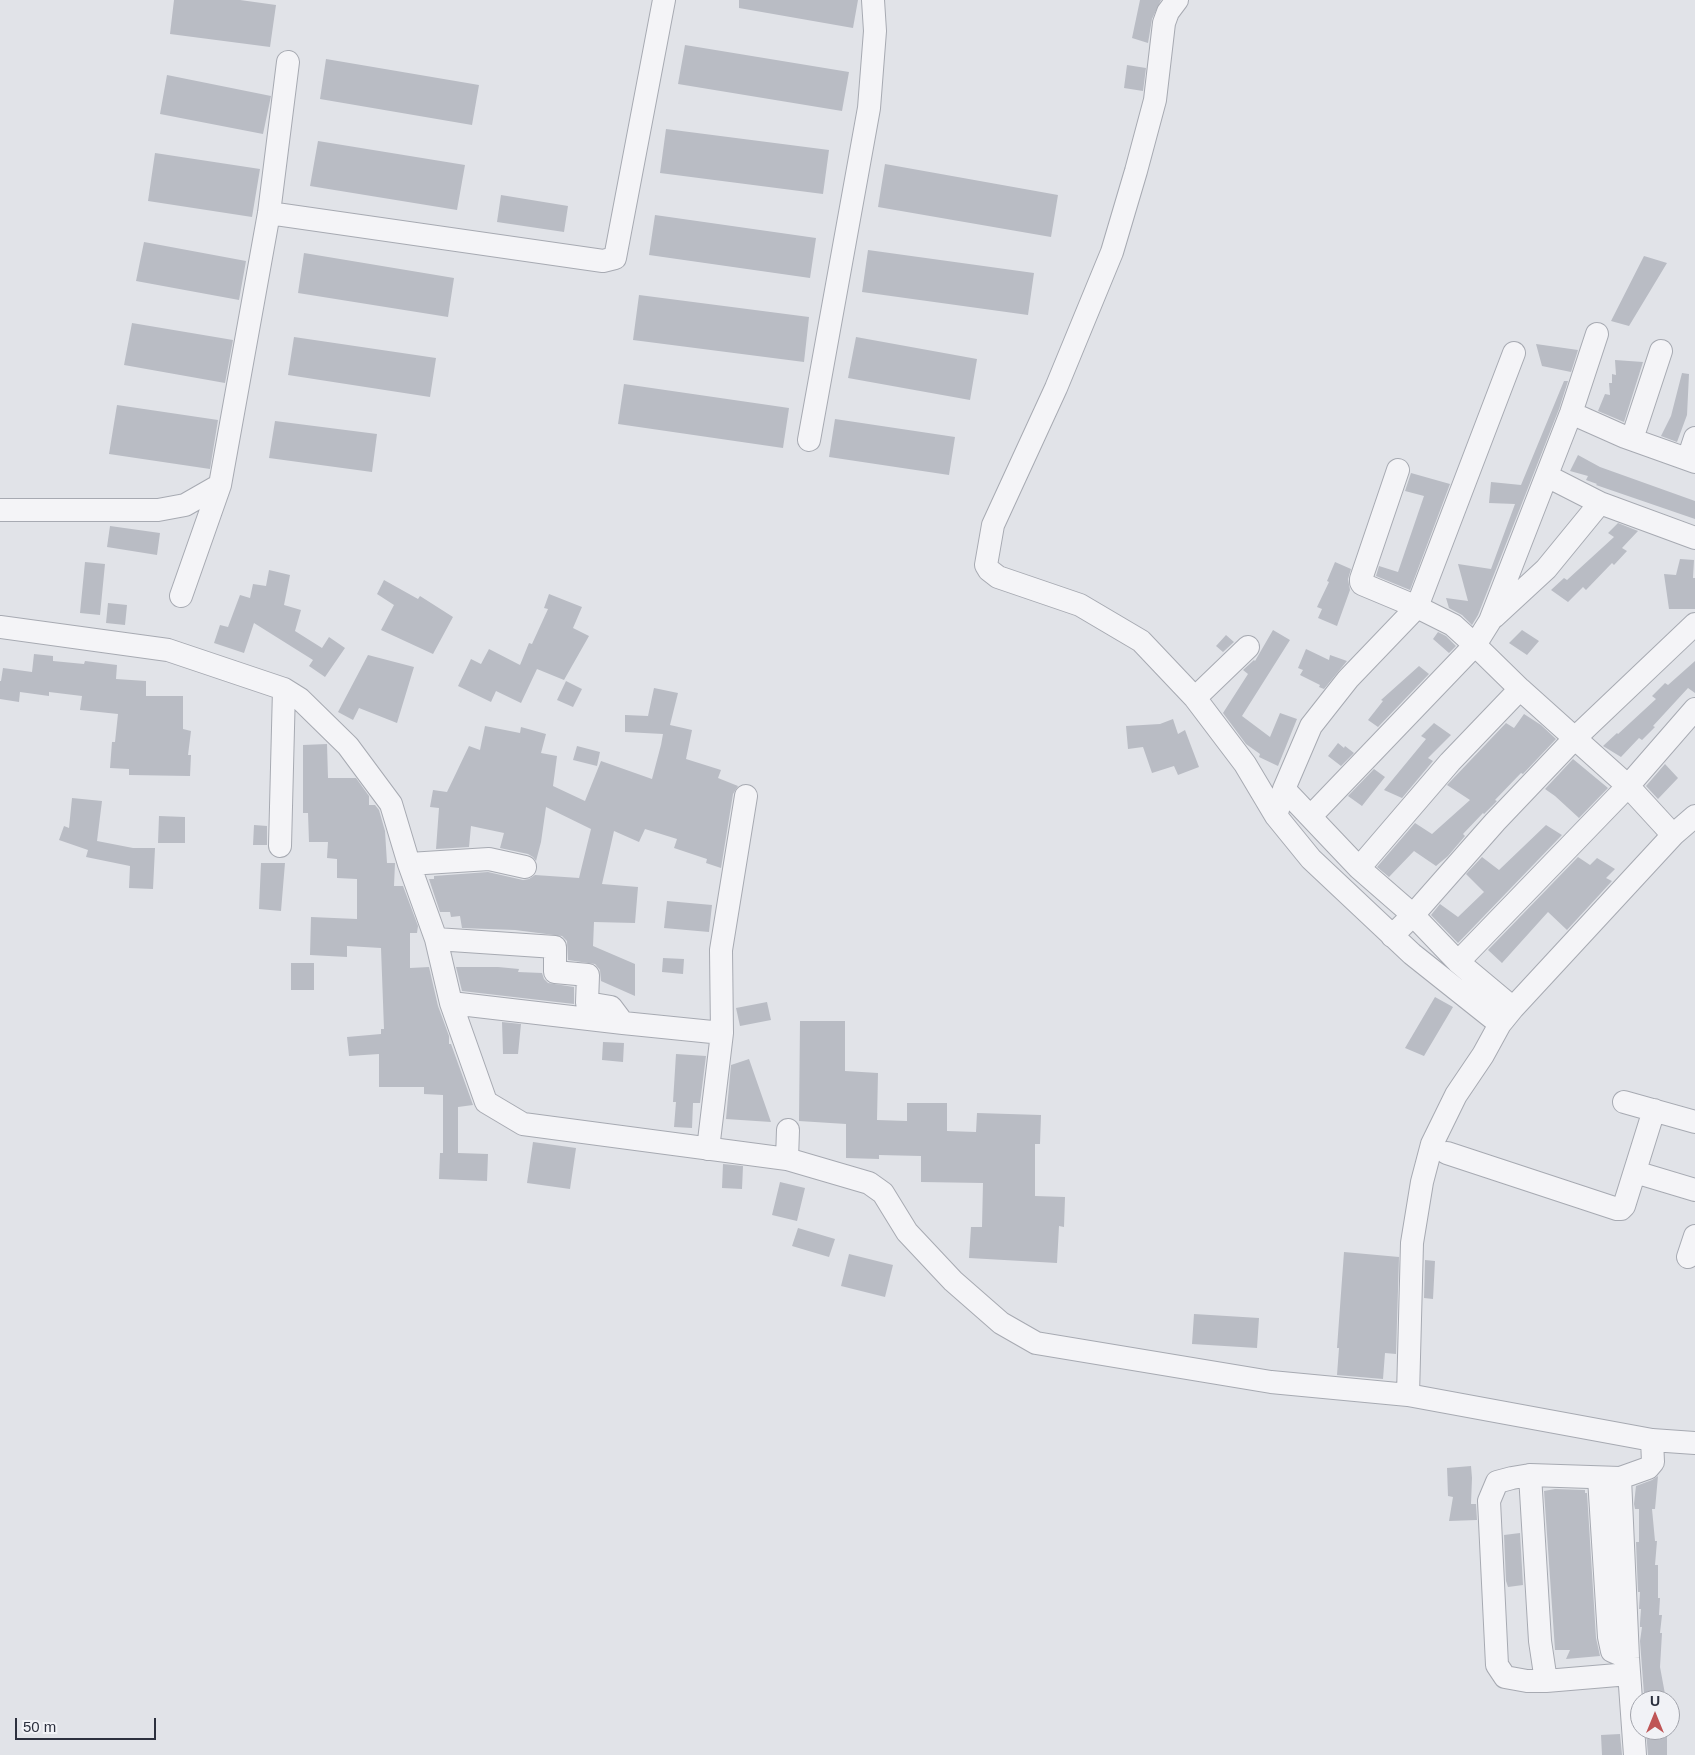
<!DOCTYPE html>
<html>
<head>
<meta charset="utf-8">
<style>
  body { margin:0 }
  #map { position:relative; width:1695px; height:1755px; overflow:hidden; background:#e1e3e8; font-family:Helvetica,sans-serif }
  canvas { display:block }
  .north { position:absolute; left:1630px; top:1690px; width:50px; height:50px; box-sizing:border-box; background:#f1f2f6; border:1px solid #a2a4ac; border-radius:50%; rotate:0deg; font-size:14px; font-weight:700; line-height:20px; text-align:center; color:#2c303e }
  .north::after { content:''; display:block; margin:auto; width:18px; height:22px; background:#bf5556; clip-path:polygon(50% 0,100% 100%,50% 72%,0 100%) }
  .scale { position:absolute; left:15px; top:1718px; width:141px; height:22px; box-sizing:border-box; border:2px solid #2c303e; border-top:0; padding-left:6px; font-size:15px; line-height:18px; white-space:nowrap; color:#2c303e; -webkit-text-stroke:4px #f1f2f6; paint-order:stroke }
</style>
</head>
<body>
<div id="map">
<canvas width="1695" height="1755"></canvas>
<div class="north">U</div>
<div class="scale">50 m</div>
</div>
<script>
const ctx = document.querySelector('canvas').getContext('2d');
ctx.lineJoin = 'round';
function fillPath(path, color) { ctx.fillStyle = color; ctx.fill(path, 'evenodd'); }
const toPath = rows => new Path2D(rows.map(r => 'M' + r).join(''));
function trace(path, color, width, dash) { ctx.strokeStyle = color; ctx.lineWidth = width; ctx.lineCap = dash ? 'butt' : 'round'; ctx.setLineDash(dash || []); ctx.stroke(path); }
fillPath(toPath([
  [174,0,240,0,276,5,270,47,170,34],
  [739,0,858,0,853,28,739,8],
  [1140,0,1161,0,1152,19,1148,43,1132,38],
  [685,45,849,72,842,111,678,84],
  [326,59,479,85,472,125,320,99],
  [1127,65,1146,68,1143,91,1124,88],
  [167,75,271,96,263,134,160,114],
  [666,129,829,150,823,194,660,173],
  [318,141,465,165,457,210,310,186],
  [155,153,260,169,252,217,148,201],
  [885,164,1058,195,1051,237,878,207],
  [501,195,568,206,564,232,497,222],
  [655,215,816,238,810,278,649,255],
  [144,242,246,261,239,300,136,281],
  [868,250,1034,273,1028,315,862,292],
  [304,253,454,278,448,317,298,293],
  [1644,256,1667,263,1629,326,1611,321],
  [639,295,809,317,804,362,633,340],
  [132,323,233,340,225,383,124,365],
  [294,337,436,358,430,397,288,375],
  [856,337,977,359,970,400,848,378],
  [1536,344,1578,350,1571,372,1542,366],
  [1615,360,1643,362,1624,422,1598,411,1605,394,1610,395,1609,383,1612,383,1612,374,1616,375],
  [1682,373,1689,374,1687,415,1677,442,1661,436,1671,416],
  [1564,381,1568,381,1559,409,1478,615,1472,625,1462,615,1449,608,1446,598,1468,601,1458,564,1491,569,1515,504,1489,503,1491,482,1521,485],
  [624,384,789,408,783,448,618,424],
  [117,405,218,420,210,469,109,454],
  [835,419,955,437,949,475,829,457],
  [275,421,377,434,372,472,269,458],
  [1578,455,1600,467,1695,501,1695,519,1596,485,1597,484,1586,480,1588,476,1570,471],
  [1411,473,1450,484,1410,590,1376,576,1379,566,1398,572,1424,496,1405,491],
  [1618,523,1638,531,1622,548,1627,551,1614,565,1612,563,1586,590,1583,587,1568,602,1551,590,1564,578,1567,580,1614,537,1608,533],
  [110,526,160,533,157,555,107,547],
  [1680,559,1694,560,1693,578,1695,578,1695,609,1669,609,1664,574,1676,575],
  [85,562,105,564,100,615,80,613],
  [1335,562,1351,569,1348,579,1350,590,1337,626,1318,618,1322,609,1317,607,1329,582,1327,581],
  [269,570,290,575,284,605,301,610,295,631,322,648,329,637,345,648,325,677,309,666,313,660,254,623,244,653,214,643,220,625,228,627,240,595,250,598,253,584,266,586],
  [384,580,418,599,420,596,453,617,433,654,381,630,394,605,377,594],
  [549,594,582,607,573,628,589,636,564,680,537,669,521,703,496,691,491,702,458,686,471,659,481,664,489,649,520,665,529,643,532,644,548,609,544,608],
  [108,603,127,605,125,625,106,623],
  [1273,630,1290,640,1242,716,1270,737,1280,713,1297,719,1278,766,1259,757,1260,754,1246,744,1223,713,1248,674,1243,670,1254,660,1255,661],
  [1522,630,1539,641,1527,655,1509,643],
  [1438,632,1446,636,1456,646,1449,653,1433,639],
  [1226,635,1234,642,1223,652,1216,646],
  [1306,649,1329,660,1330,655,1347,661,1324,689,1319,687,1320,685,1300,675,1303,670,1298,668],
  [34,654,53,656,53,661,84,664,85,661,117,665,116,679,146,681,146,696,183,696,183,729,191,731,188,755,191,755,190,776,129,775,129,769,110,768,112,742,115,742,118,714,80,710,82,696,49,692,49,696,20,692,19,702,0,699,0,681,1,681,3,668,32,672],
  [368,655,414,667,397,723,359,708,353,720,338,712],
  [1695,661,1695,693,1688,688,1653,726,1655,727,1642,740,1639,738,1621,757,1603,746,1617,733,1618,734,1656,699,1652,696,1665,683,1668,685],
  [1419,666,1429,674,1378,727,1368,720,1383,701,1381,700],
  [566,681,582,689,573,707,557,700],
  [654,688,678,693,670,725,692,730,686,759,721,770,718,778,738,786,733,794,721,868,706,863,707,859,674,848,677,839,645,829,639,842,614,831,602,884,638,887,635,923,594,922,593,946,635,964,635,996,601,981,600,970,595,964,568,960,567,941,562,936,515,930,462,928,460,916,451,917,450,912,440,912,429,879,434,879,434,876,488,872,523,880,529,879,535,875,579,878,591,829,546,807,541,842,536,861,533,857,528,854,500,848,504,833,471,826,469,847,436,849,439,808,430,807,433,790,447,792,469,746,480,750,485,726,520,733,521,727,546,734,541,753,557,756,553,786,585,801,601,761,652,779,661,745,663,734,625,732,625,715,648,716],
  [1524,714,1541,725,1556,739,1523,774,1521,773,1495,800,1497,801,1484,814,1483,813,1463,834,1465,836,1448,856,1436,866,1414,851,1389,877,1377,867,1415,823,1432,834,1470,800,1447,785,1506,723,1514,728],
  [1173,719,1178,734,1185,730,1199,767,1178,775,1174,766,1152,773,1143,747,1128,749,1126,726,1160,724],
  [1434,723,1451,735,1428,758,1433,761,1402,798,1384,790,1426,739,1421,736],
  [1338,743,1344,748,1345,746,1354,753,1341,766,1328,756],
  [327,744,328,778,356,778,369,796,369,805,375,805,379,810,385,831,387,863,395,863,394,886,403,886,418,926,417,933,410,933,410,968,429,967,438,1006,449,1036,449,1044,451,1044,473,1105,458,1107,458,1153,488,1154,487,1181,439,1179,440,1153,443,1153,443,1095,424,1094,424,1087,379,1087,379,1054,349,1056,347,1037,381,1034,381,1029,384,1029,381,948,347,946,347,957,310,955,311,917,357,919,357,879,337,878,337,859,327,858,328,842,309,842,308,813,303,813,303,745],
  [577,746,600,752,597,766,573,760],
  [1573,759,1608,788,1579,818,1555,796,1545,789],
  [1665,764,1678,778,1658,799,1646,786],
  [1374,769,1385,777,1362,806,1348,796],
  [72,798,102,801,97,841,133,848,155,848,153,889,129,888,130,866,86,857,88,850,59,840,64,826,69,828],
  [159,816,185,817,185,843,158,843],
  [254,825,267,826,267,845,253,845],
  [1546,825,1562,835,1458,943,1431,915,1440,904,1458,917,1484,892,1466,874,1482,857,1499,870],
  [1578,857,1590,865,1597,858,1615,869,1606,878,1612,881,1567,930,1548,912,1502,963,1488,950],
  [261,863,285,863,281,911,259,909],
  [667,901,712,905,709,932,664,928],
  [663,958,684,959,683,974,662,972],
  [291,963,314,963,314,990,291,990],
  [456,967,498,967,519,969,518,972,542,973,544,979,548,983,574,987,574,1004,462,991],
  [1435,997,1453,1007,1424,1056,1405,1048],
  [767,1002,771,1020,740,1026,736,1008],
  [800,1021,845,1021,845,1071,878,1073,877,1120,907,1121,907,1103,947,1103,947,1131,976,1132,977,1113,1041,1115,1040,1144,1035,1144,1035,1196,1065,1197,1064,1227,1059,1226,1057,1263,969,1258,971,1227,982,1227,983,1183,921,1182,921,1156,879,1155,879,1159,846,1158,846,1124,799,1121],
  [502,1022,521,1024,518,1054,503,1054],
  [603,1042,624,1043,623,1062,602,1060],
  [676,1054,706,1056,700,1103,693,1103,692,1128,674,1127,676,1102,673,1102],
  [749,1059,771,1122,726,1119,731,1065],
  [533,1142,576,1148,570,1189,527,1183],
  [723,1164,743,1166,742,1189,722,1188],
  [780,1182,805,1188,797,1221,772,1215],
  [798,1228,835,1239,829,1257,792,1246],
  [1344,1252,1399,1257,1396,1354,1385,1353,1383,1379,1337,1375,1339,1348,1337,1348],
  [849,1254,893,1265,885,1297,841,1286],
  [1425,1260,1435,1261,1433,1299,1424,1298],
  [1194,1314,1259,1318,1257,1348,1192,1344],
  [1471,1466,1472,1478,1471,1504,1476,1504,1477,1520,1449,1521,1453,1497,1448,1496,1447,1468],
  [1658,1476,1655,1509,1652,1509,1655,1541,1657,1541,1655,1565,1658,1565,1658,1598,1660,1598,1659,1615,1662,1615,1660,1633,1662,1633,1660,1667,1665,1694,1644,1694,1640,1641,1642,1627,1640,1627,1640,1623,1641,1609,1639,1609,1640,1592,1638,1592,1636,1542,1639,1542,1639,1509,1635,1509,1634,1504,1636,1486,1652,1480],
  [1555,1489,1585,1490,1585,1493,1587,1493,1596,1638,1600,1656,1566,1659,1570,1650,1555,1650,1544,1491],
  [1520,1533,1523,1585,1508,1587,1506,1581,1504,1535],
  [1646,1731,1667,1731,1667,1755,1648,1755],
  [1620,1734,1622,1755,1602,1755,1601,1735]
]), '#b9bcc4');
const minor = toPath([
  [1177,0,1168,12,1164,23,1155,100,1136,171,1112,252,1056,388,993,525,986,565,989,570,998,577,1080,605,1141,641,1195,698,1245,764,1276,816,1311,859,1412,954,1500,1024],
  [269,213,603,261,615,258,664,0],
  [1571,413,1625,437,1695,462],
  [1632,439,1661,351],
  [809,440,869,108,875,31,873,0],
  [1688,459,1695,438],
  [1398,470,1361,579,1361,582,1362,584,1417,607,1514,353],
  [1547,476,1600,503,1695,538],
  [0,510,158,510,185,505,220,485],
  [181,596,220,485,269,213,288,62],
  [1494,617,1546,569,1600,503],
  [0,627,168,650,284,689,300,699,348,746,391,804,409,864,436,939,451,1003,486,1102,523,1124,787,1159,869,1183,883,1193,907,1232,953,1281,1001,1323,1036,1343,1271,1382,1408,1395,1652,1440,1695,1443],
  [1195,698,1248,647],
  [1284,789,1359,868,1413,915,1458,962,1513,1008],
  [1276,816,1284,789,1311,726,1348,679,1417,607,1453,625,1475,645,1520,689,1628,786,1673,835,1513,1008,1500,1024,1483,1055,1456,1095,1432,1144,1422,1182,1412,1243,1408,1395],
  [1311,816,1475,645,1490,621,1571,413,1597,334],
  [1673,835,1695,816],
  [280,846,284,689],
  [409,864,489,859,525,867],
  [1359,868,1450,762,1520,689],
  [1392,936,1413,915,1495,822,1574,739,1695,624],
  [436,939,555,947,555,972,588,975,587,1003,611,1007,623,1023],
  [1458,962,1628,786,1695,709],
  [451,1003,623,1023,722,1033,708,1149],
  [722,1033,721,950,746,796],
  [1624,1102,1695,1122],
  [1447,1153,1617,1209,1621,1209,1624,1206,1654,1110],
  [787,1159,788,1130],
  [1635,1172,1695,1190],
  [1688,1257,1695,1236],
  [1530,1475,1540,1641,1546,1681,1629,1674],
  [1599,1478,1609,1637,1612,1651,1628,1658],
  [1620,1478,1628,1658,1635,1755],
  [1546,1681,1527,1681,1505,1677,1497,1665,1489,1501,1497,1482,1512,1478,1530,1475,1620,1478,1648,1468,1653,1462,1652,1440]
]);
trace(minor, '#a7aab2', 24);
trace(minor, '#f4f4f7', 22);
</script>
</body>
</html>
